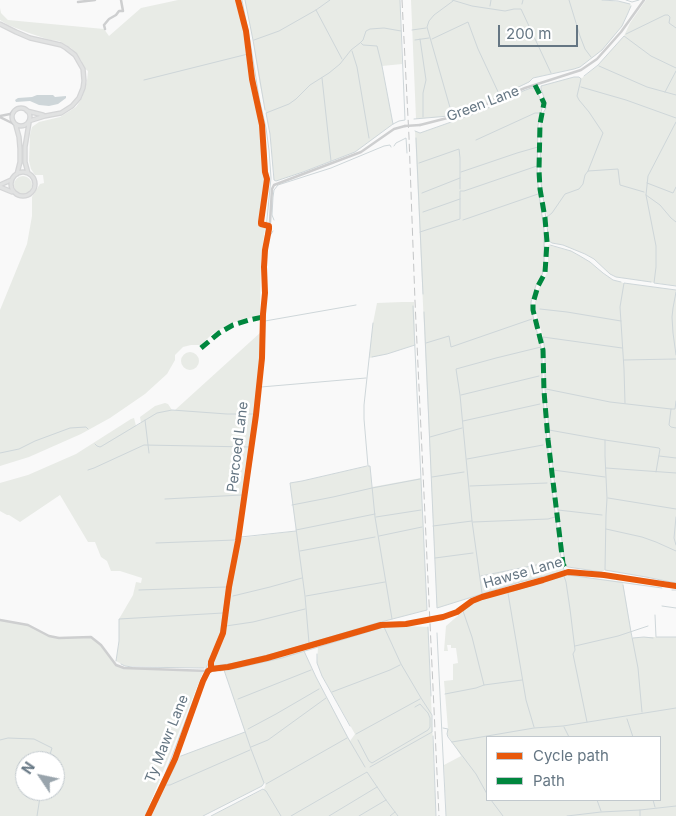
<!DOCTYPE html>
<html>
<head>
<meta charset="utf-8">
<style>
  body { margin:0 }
  #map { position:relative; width:676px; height:816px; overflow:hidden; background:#f9f9f9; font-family:Inter,sans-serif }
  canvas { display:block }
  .legend { position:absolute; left:486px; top:736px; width:175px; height:65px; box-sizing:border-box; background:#fff; border:1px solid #c1c8cd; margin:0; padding:6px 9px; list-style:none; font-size:15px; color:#657683 }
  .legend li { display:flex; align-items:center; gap:10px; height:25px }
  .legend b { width:25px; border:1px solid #c1c8cd }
  .north { position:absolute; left:15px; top:751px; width:50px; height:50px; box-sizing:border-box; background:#fff; border:1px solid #c1c8cd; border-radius:50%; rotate:304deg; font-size:14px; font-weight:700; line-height:20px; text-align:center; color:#657683 }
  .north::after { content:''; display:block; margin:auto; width:18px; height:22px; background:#99a4ac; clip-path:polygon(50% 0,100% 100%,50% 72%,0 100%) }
  .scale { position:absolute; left:498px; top:25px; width:80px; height:22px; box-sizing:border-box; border:2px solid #657683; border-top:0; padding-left:6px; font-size:15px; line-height:18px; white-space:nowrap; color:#657683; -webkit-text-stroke:4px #fff; paint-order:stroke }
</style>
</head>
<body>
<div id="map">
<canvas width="676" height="816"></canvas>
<ul class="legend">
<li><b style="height:6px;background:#e8590c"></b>Cycle path</li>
<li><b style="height:6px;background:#00873e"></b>Path</li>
</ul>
<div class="north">N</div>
<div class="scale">200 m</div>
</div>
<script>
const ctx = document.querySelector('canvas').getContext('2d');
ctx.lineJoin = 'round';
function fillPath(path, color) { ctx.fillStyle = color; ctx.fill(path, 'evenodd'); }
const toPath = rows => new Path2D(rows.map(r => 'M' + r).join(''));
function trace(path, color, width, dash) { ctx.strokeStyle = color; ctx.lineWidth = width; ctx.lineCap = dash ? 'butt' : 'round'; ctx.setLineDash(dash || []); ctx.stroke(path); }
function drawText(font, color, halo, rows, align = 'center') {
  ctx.font = font + ' Inter,sans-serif'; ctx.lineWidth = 5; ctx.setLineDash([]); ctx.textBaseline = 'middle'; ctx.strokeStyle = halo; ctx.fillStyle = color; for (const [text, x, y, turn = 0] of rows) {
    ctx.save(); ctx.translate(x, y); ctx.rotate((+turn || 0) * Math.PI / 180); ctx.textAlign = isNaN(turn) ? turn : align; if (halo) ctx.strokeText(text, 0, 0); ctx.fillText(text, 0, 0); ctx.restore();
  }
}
fillPath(toPath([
  [178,0,241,0,261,111,267,154,265,182,259,224,265,228,261,260,260,316,234,322,212,334,201,345,191,345,183,347,175,355,175,360,167,374,145,394,110,418,81,434,29,457,0,466,0,310,27,244,32,216,32,197,40,184,44,183,43,175,35,175,31,169,29,161,30,135,32,127,39,122,60,117,76,107,82,98,87,81,88,71,84,68,81,60,71,48,59,41,50,40,29,33,8,25,0,20,0,8,1,13,8,20,104,29,109,36,141,8],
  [245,0,400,0,402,64,382,66,393,124,355,152,303,172,276,181,274,180,270,133,260,85,253,40],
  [411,0,602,0,622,2,630,4,631,6,628,13,622,26,602,50,580,67,574,69,533,78,529,82,478,107,449,116,416,119],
  [646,0,676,0,676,286,616,277,610,274,594,259,585,254,563,245,552,243,549,241,547,217,542,190,540,160,541,125,542,115,546,108,546,103,541,89,541,86,574,77,579,77,582,78,598,65,624,36,630,23],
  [531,88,535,88,542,103,538,125,537,175,545,238,544,267,542,275,536,285,531,301,531,308,542,352,542,388,551,482,562,566,565,571,520,582,437,608,415,131,420,133,471,115,507,100,523,91],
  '14 185a9 9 0 1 1 18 0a9 9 0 1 1-18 0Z',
  [548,245,571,251,580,256,590,262,603,273,613,280,624,283,676,290,676,583,646,577,605,570,602,572,568,567,566,566,565,564,549,429,545,389,545,352,543,337,535,309,535,302,539,288,546,275,548,269],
  [402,302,414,302,415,345,387,354,369,358,373,323,377,303],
  [261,332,260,361,252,428,234,554,227,587,220,635,208,665,207,668,125,666,116,661,119,641,119,619,133,595,136,582,141,583,142,578,120,571,111,571,107,561,101,557,95,542,88,542,60,495,20,522,9,515,7,515,0,511,0,483,28,475,76,454,131,419,134,418,136,426,141,423,140,417,155,406,165,403,168,404,172,410,175,410],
  '181 361a9 9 0 1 1 18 0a9 9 0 1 1-18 0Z',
  [368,466,370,466,372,487,421,478,427,610,377,623,276,653,235,663,214,666,213,663,224,634,240,538,296,531,290,483,302,481],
  [568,575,623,582,632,638,644,637,676,637,676,816,446,816,444,765,461,756,447,734,448,729,444,681,453,680,453,664,458,663,456,648,451,648,451,645,447,645,448,651,444,651,446,626,469,606,475,602,485,598,513,591],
  [487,737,660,737,660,800,487,800],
  [0,620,28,625,49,636,59,638,91,637,101,645,116,665,123,668,204,670,145,816,0,816],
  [25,761,55,761,55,791,25,791],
  [389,625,428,627,436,816,211,816,264,789,266,784,264,783,262,786,203,816,150,816,175,766,178,755,181,756,194,751,245,732,224,670,254,664,304,651,316,677,350,741,355,734,322,676,317,663,318,647,384,627]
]), '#e8ebe6');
fillPath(toPath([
  [37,95,53,95,55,97,66,96,66,98,58,104,49,106,39,105,30,101,16,102,15,100,18,98,32,97]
]), '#ced6d9');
trace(toPath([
  [245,0,253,40,265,110],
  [400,0,405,120,399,121,393,124,355,152,303,172,276,181,274,180,270,134,266,113,289,104,296,99,310,85,329,73,340,64,351,50,360,43,363,40,366,31,370,29,384,28,401,31],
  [452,0,472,6,505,11,514,9,521,9,551,73],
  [569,0,580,36,585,49,591,57],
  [602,0,618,1,630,4],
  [626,0,632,2,639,0],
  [522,4,523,0],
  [490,6,491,0],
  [316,10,342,59],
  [412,30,426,28],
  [626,34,665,15,668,15,670,17,669,23,676,28],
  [420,39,426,80,423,93,423,117],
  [432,39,468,22,478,49,500,96],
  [254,40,279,31,316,10,330,0],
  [415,40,429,38],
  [361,43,363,45,377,46,382,66,393,124],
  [352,51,357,67,369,138],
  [599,66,647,87,676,95],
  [584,76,598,65,624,36,651,56,676,68],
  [322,78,331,161],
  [144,80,248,54],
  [581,87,626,100,676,118],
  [665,92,676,71],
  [487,102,529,82,533,78,574,69,580,67,602,50,622,26,628,13,631,6],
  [451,111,427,27,429,21,434,15,453,1],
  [414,119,449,116,477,107],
  [676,122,648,176,646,195,656,246,656,267,654,283,676,286],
  [415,131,420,133,471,115,507,100,523,91,531,88,535,88,540,98,542,108,538,125,537,175,539,194,544,230,544,267,542,275,536,285,531,302,531,308,542,352,542,388,551,482,562,566,565,571,520,582,437,608,424,312],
  [416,138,423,294],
  [476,140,535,113,539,113],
  [394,146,396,143,406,138,407,153],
  [419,163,459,149,460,158,460,189],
  [588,171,603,133,589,112,579,100,577,96,581,79,579,77,574,77,541,86,541,89,546,103,546,108,542,115,541,125,540,175,549,241,552,243,563,245,585,254,594,259,610,274,616,277,651,282],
  [461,172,517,153,538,147],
  [647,183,673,193,676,187],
  [422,193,460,178],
  [646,195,660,205,671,218,676,222],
  [423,212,460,199],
  [547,217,552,213,565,194,579,189,583,184,585,175,588,171,618,169,620,185,644,192],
  [274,220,272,215,273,197,274,190,278,185,331,168,384,146,390,145,391,147],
  [463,220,538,194],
  [420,232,460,219,460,191,464,191,537,166],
  [550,245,571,251,580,256,590,262,603,273,613,280,621,282],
  [676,292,673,308,672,317,673,333,676,355],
  [356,305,265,321,264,359,260,388,257,418,252,459,224,634,213,663,214,666,235,663,276,653,377,623,427,610,413,306],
  [540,309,567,312,621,321],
  [265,315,266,293,265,273,266,257,268,239,273,231],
  [373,323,364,405,364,419,368,466,370,466,375,517,392,619],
  [426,343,449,336,451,347,532,319],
  [372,357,387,354,415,345],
  [624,360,676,359],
  [261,387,366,378],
  [546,389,610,402,671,409,675,409,676,401],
  [461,395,539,376],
  [625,403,624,369,620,307,624,283,676,290],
  [671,409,669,425,671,427,676,428],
  [145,420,149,453],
  [463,421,540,404],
  [549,430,605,440,659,448,660,449,656,472],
  [430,437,462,428],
  [605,440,605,456,607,498,606,515,605,570,646,577,676,583],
  [95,444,97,446,100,447,102,446,157,413,172,410,227,414,253,414],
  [0,453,19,449,35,441,70,428,86,427,88,429],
  [659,456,676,458],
  [467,459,543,445],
  [553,467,545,389,545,352,543,337,622,348],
  [606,468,676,473],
  [88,470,94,468,144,445,249,447],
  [432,477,464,472],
  [470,486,547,483],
  [608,498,676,509],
  [165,499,242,495],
  [292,505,333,497,372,488,420,479],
  [558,510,602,515],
  [376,517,421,510],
  [676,517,674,538,676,545],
  [473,522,548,519,555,517],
  [433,526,472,521],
  [606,529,642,537,656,542,676,551],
  [296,530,375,514],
  [379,536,422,527],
  [241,537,296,531],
  [156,543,235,540],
  [300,551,375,537],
  [435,558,473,553],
  [602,572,568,567,566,566,565,564,553,470,605,477],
  [567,573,568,575,662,588],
  [481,576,556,561],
  [623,585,631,632,638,668,642,712],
  [139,590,226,587],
  [672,590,676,590],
  [513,591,564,576,566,582,570,609,575,650,573,654,587,722],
  [482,593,472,521,460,395,456,369,496,358,541,347],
  [508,593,526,700,534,727],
  [233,596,270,587,302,578],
  [306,596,385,582],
  [662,606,676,608],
  [655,615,656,637,676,637],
  [226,626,253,622,305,609],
  [428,627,431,696],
  [437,633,446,816],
  [633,638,644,637,653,638],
  [309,643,305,596,290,483,302,481,367,466],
  [575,646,618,636,648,626],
  [304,651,316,677,348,738,365,767],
  [317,654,317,663,322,676,350,726],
  [116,661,119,641,119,619,223,613],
  [121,664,125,666,132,667,204,668],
  [228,670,282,658,384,627,401,664,421,698,432,715,432,732,370,767],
  [205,681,209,672,216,671],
  [484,685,472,637,463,611,475,602,485,598,504,593],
  [332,692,390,670,400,665],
  [445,694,476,688,484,685,522,680],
  [238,699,311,670],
  [627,719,633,737],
  [564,727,569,737],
  [443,728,448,729,447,734,448,737,476,774,487,794],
  [248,729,276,714,319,689],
  [187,732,203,686],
  [356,734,420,699],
  [433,736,436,816],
  [0,740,8,738,34,739,52,748,48,761],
  [358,740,369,761,372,763,428,730,430,727,430,718,428,713,420,704,415,707],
  [452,742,534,728,563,726,676,708],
  [251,747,268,740,326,698],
  [181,756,245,732],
  [266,784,347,738],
  [165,785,170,785,250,750],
  [491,800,503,816],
  [597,800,601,811],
  [653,800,655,807],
  [640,810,640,816],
  [37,816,41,791],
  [145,816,164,777,199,685,220,635,227,587,234,554,252,428,260,361,263,293,263,260,271,178,269,150,266,128,259,97,250,41,242,0],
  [150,816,175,766,178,755],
  [203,816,262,786,264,783,251,749,224,670,220,671],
  [211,816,263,789,266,791,281,816],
  [291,816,367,772,386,800,398,816],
  [329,816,377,787],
  [359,816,386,800],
  [390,816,395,812],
  [567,816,601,812,640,810,676,806]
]), '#ced6d9', 1);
const secondary = toPath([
  [0,24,16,32,30,38,61,45,66,48,75,55,83,69,84,81,83,88,79,98,72,106,61,113,45,116,29,121],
  '12 117a9 9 0 1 1 18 0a9 9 0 1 1-18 0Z',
  [27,111,43,115],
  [16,126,19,137,20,149,20,162,17,174],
  '11 184a12 12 0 1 1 24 0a12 12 0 1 1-24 0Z',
  [28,173,25,162,25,147,29,123],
  [0,185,11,180],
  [0,187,12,192]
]);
trace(secondary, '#d5d6d7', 5.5);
trace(toPath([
  [78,2,95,0],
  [105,29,104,25,109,19,116,15,119,11,123,11,121,0],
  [0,116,10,114,14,111],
  [0,117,14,124],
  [420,125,463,114,525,88,581,70,597,59,621,32,644,0],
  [269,226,270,222,272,189,274,185,361,152,394,129,405,126],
  [435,618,443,617,457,612,472,601,482,597,543,580,568,572,604,575,676,586],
  [0,620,28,625,49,636,59,638,91,637,101,645,116,665,124,668,208,671],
  [208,671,267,658,381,625,406,624,426,620],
  [148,816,175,759,203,681,208,671]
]), '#cecfd0', 2.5);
trace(secondary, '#e1e2e2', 3);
trace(toPath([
  [402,0,409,137,415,301,439,816]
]), '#c3c5c6', 1, [8, 4]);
trace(toPath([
  [405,126,420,125],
  [426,620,435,618]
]), '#cecfd0', 2.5);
trace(toPath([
  [535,85,544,103,540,124,539,170,540,189,545,218,547,242,545,273,538,286,533,303,533,310,543,350,544,391,548,440,563,564,568,572],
  [201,348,219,333,233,325,249,320,263,317]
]), '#00873e', 5, [10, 5]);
trace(toPath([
  [211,669,211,662,223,633,229,587,238,541,256,415,262,358,263,314,265,293,264,267,265,250,269,229,269,226,261,224,261,222,267,179,265,172,262,125,252,79,246,31,238,0],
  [148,816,175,759,203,681,208,671,211,669,228,667,267,658,381,625,406,624,443,617,457,612,472,601,482,597,543,580,568,572,604,575,676,586]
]), '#e8590c', 6);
drawText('14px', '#657683', '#fff', [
  ["Green Lane",483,104,-21],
  ["Percoed Lane",238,447,-83],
  ["Hawse Lane",523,573,-16],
  ["Ty Mawr Lane",167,739,-68]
]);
</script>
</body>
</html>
